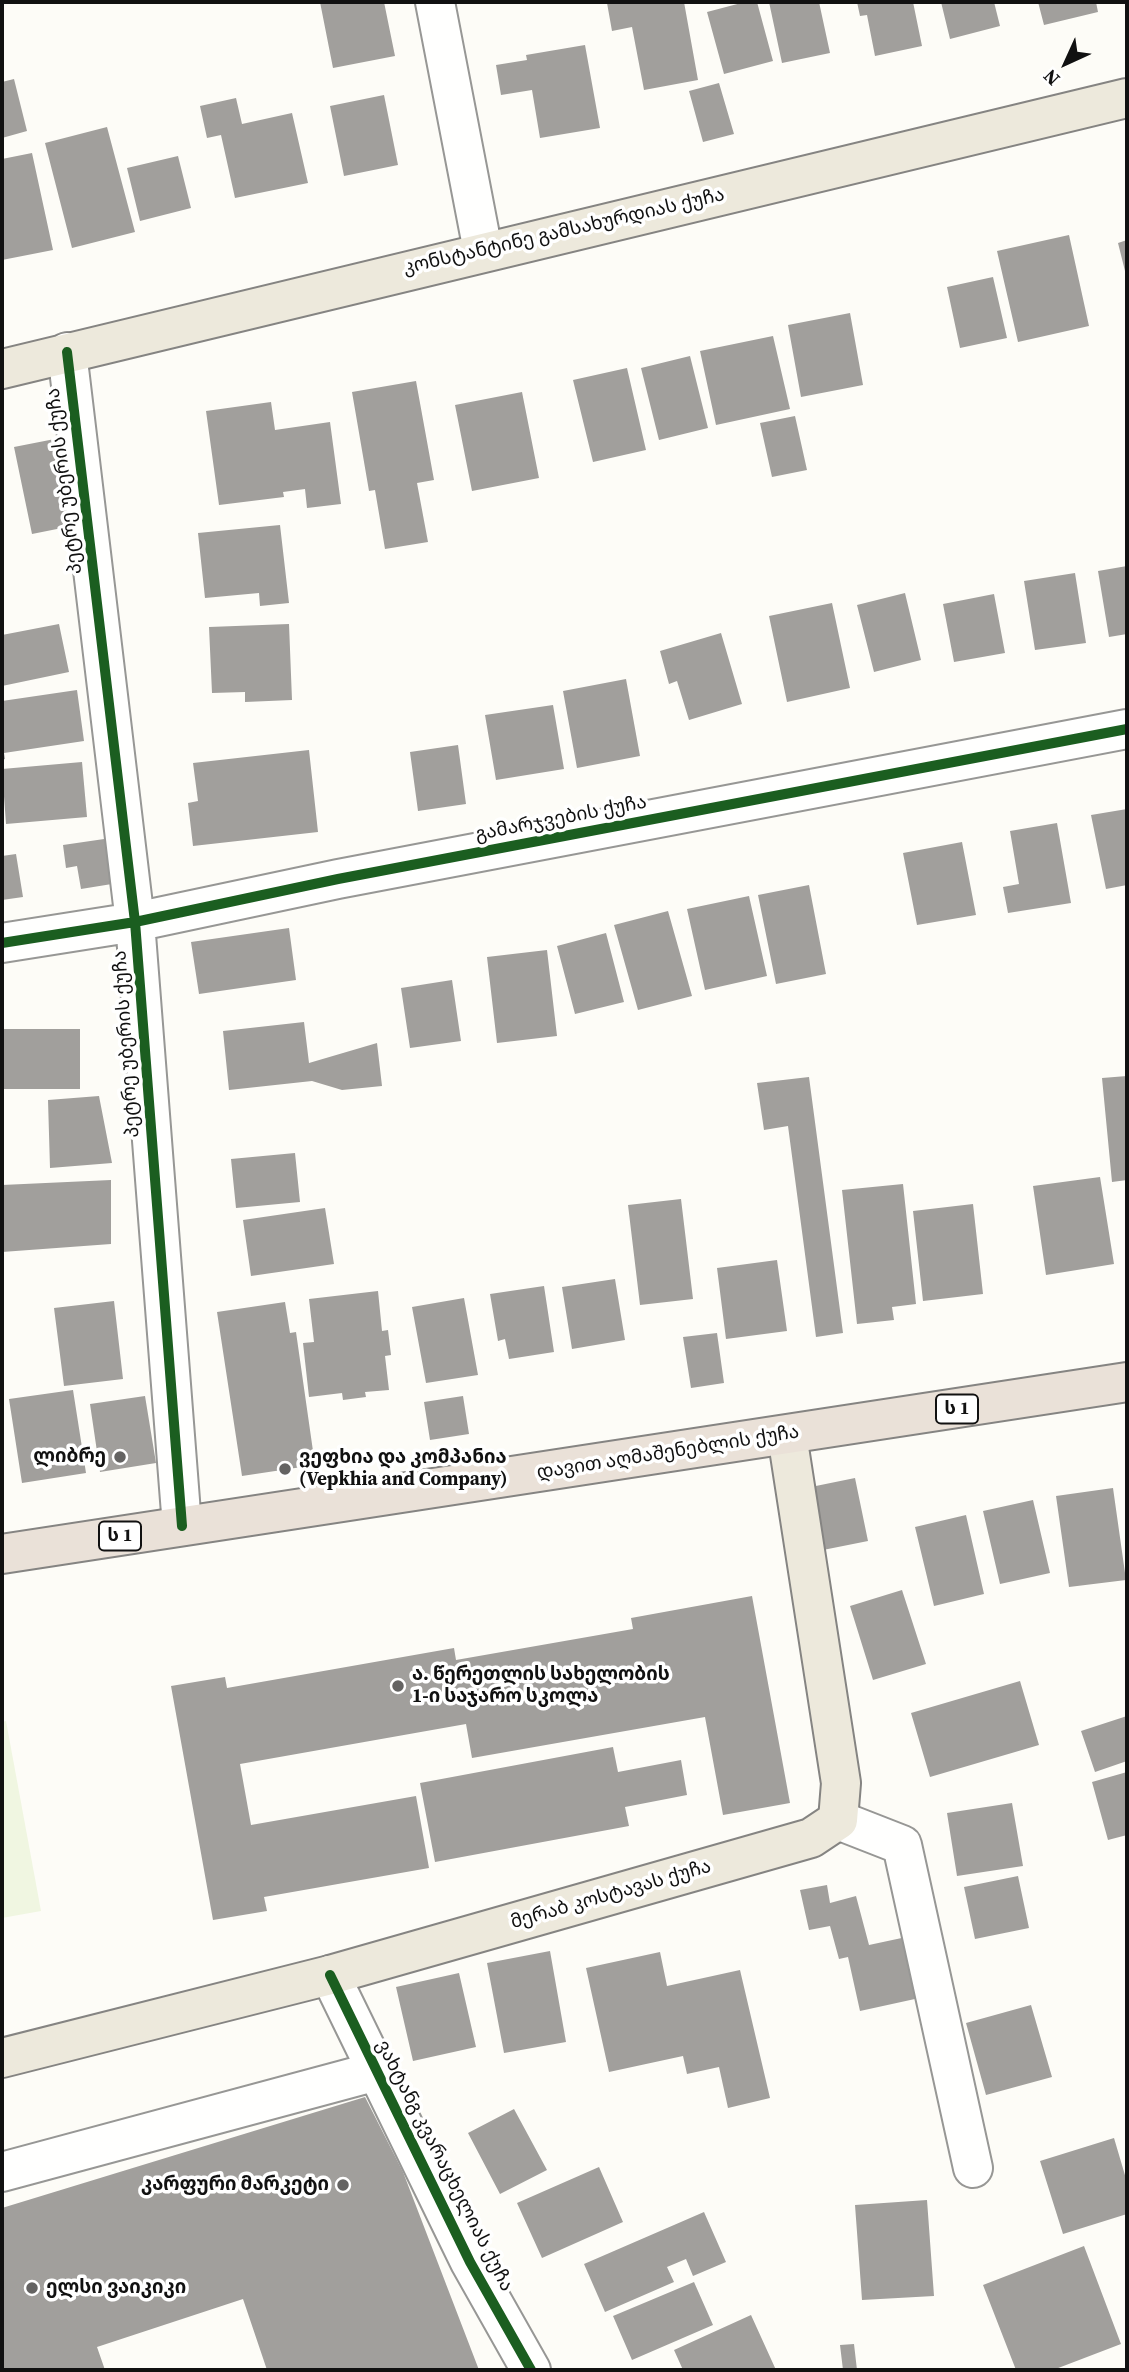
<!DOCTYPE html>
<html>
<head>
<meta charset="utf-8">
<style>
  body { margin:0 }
  #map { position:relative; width:1129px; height:2372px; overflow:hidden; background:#fdfcf7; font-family:"Source Serif 4",serif }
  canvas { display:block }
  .frame { position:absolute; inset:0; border:4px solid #111; pointer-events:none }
  .north { position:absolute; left:1031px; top:28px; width:70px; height:70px; -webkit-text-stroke:5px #fff; paint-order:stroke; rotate:225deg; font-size:19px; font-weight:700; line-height:28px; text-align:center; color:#111 }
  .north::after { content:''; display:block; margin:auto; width:24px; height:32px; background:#111; clip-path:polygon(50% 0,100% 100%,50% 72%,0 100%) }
</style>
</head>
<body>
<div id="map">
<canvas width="1129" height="2372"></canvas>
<div class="frame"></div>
<div class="north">N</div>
</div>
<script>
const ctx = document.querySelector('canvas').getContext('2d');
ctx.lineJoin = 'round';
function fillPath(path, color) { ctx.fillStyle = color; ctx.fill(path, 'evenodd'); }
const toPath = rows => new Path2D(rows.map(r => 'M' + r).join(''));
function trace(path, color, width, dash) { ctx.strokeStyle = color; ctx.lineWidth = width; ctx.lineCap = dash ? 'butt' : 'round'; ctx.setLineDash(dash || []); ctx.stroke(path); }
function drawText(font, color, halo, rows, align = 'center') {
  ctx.font = font + ' "Source Serif 4","Noto Sans Georgian",serif'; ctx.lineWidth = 7; ctx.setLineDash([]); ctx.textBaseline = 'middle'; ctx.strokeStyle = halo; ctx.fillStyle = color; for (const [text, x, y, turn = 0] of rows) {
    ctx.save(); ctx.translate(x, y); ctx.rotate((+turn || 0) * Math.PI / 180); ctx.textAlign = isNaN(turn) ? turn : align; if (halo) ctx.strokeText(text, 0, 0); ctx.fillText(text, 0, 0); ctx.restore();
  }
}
fillPath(toPath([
  [6,1721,41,1911,2,1918,2,1722]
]), '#f0f6e1');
fillPath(toPath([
  [320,2,384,2,395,56,333,68],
  [615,2,684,2,698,80,644,90,632,27,612,31,607,3],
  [745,2,757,2,773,61,724,74,707,12],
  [769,2,819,2,830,53,782,63],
  [857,2,913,2,922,46,875,56,867,15,860,16],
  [941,2,994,2,1000,26,950,39],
  [1038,2,1096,2,1098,12,1044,25],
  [585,45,600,128,540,138,532,90,501,95,496,65,527,60,526,55],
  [14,79,27,131,2,138,2,82],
  [719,83,734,134,703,142,689,91],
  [384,95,398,165,344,176,330,106],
  [236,98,242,124,292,113,308,183,235,198,221,135,207,138,200,106],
  [107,127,135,232,72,248,45,143],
  [32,153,53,250,2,260,2,159],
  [178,156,191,208,140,221,127,168],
  [1069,235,1089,326,1018,342,997,251],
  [1127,240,1127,274,1126,275,1118,243],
  [993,277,1007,338,960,348,947,287],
  [850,313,863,385,801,397,788,325],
  [773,336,790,409,716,425,700,351],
  [690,356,708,428,659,440,641,368],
  [627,368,646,450,593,462,573,380],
  [416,381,434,480,417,483,428,542,385,549,375,490,369,491,352,392],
  [522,392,539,478,472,491,455,405],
  [271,402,275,430,330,422,341,504,307,508,305,489,283,492,284,497,219,505,206,411],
  [795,416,807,470,772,477,760,423],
  [70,436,87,523,32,534,14,447],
  [280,525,289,603,260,606,259,593,205,598,198,533],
  [1127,566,1127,634,1109,637,1098,571],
  [1075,573,1086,643,1035,650,1024,581],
  [905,593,921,660,874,672,857,605],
  [994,594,1005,653,954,662,943,604],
  [832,603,850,688,787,702,769,616],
  [59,624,69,672,2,686,2,635],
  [289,624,292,700,245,702,245,692,212,693,209,627],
  [721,633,742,704,689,720,677,681,669,684,660,651],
  [626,679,640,756,577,768,563,691],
  [77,690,84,741,4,753,5,759,2,760,2,701],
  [553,705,564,769,496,780,485,715],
  [458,745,466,804,418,811,410,752],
  [309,750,318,832,193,846,188,803,198,801,193,763],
  [82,762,87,817,6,824,2,769],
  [1127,809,1127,885,1106,889,1091,815],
  [1057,823,1071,903,1008,913,1003,887,1019,884,1010,831],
  [111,838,118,883,81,889,77,866,66,868,63,845],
  [962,842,976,915,917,925,903,853],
  [16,854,23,897,2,900,2,856],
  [809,885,826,974,776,984,758,895],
  [749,896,767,976,705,990,687,909],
  [668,911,692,996,638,1010,614,925],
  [289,928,296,980,199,994,191,942],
  [606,933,624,1002,575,1014,557,946],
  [547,950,557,1036,497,1043,487,957],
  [452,980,461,1041,410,1048,401,988],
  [304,1022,309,1063,377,1043,382,1086,342,1090,312,1081,229,1090,223,1031],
  [2,1029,80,1029,80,1089,2,1089],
  [1127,1076,1127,1180,1112,1182,1102,1078],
  [809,1077,843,1333,816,1337,788,1126,764,1130,757,1083],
  [99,1096,112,1163,50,1168,48,1100],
  [295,1153,300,1202,236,1208,231,1159],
  [1100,1177,1114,1264,1046,1275,1033,1186],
  [111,1180,111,1244,2,1252,2,1185],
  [903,1184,916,1304,892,1307,894,1320,857,1324,842,1190],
  [681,1199,693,1299,640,1305,628,1205],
  [973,1204,983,1294,923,1301,913,1211],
  [325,1208,334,1264,251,1276,243,1220],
  [777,1260,787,1331,726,1339,717,1268],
  [615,1279,625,1340,572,1349,562,1287],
  [544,1286,554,1352,509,1359,505,1339,498,1341,490,1294],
  [378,1291,382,1331,388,1330,391,1355,385,1356,389,1390,365,1392,366,1397,343,1400,342,1393,309,1397,303,1343,314,1342,309,1299],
  [464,1298,478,1375,426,1383,412,1307],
  [114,1301,123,1379,64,1386,54,1308],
  [285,1302,290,1333,296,1332,315,1465,242,1476,217,1312],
  [717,1333,724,1383,691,1388,683,1337],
  [73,1390,86,1473,22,1483,9,1399],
  [145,1396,156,1463,100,1472,90,1404],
  [463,1396,469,1434,430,1440,424,1402],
  [855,1478,868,1541,818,1551,806,1488],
  [1113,1488,1126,1580,1069,1587,1056,1496],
  [1033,1500,1050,1573,1000,1584,983,1511],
  [966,1515,984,1594,934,1606,915,1527],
  [902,1590,926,1664,873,1680,850,1606],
  [752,1596,790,1803,723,1815,705,1717,472,1758,466,1724,240,1764,251,1825,416,1796,429,1868,264,1897,267,1911,213,1920,171,1686,225,1677,227,1688,454,1648,456,1660,633,1629,631,1618],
  [1020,1681,1039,1745,930,1777,911,1713],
  [1127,1716,1127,1761,1095,1772,1081,1731],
  [613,1747,618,1772,681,1760,687,1795,625,1807,629,1826,435,1862,420,1783],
  [1127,1772,1127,1835,1108,1840,1092,1782],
  [1012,1803,1023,1866,957,1876,947,1813],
  [1018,1876,1029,1928,975,1939,964,1887],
  [827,1885,830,1903,856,1896,869,1945,911,1936,924,1997,860,2011,848,1957,839,1959,830,1926,809,1930,800,1890],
  [550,1951,566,2042,504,2053,487,1963],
  [660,1952,667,1986,740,1970,770,2098,728,2108,719,2067,687,2074,683,2056,609,2072,586,1968],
  [459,1973,476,2047,413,2061,396,1987],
  [1031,2005,1052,2077,986,2095,966,2023],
  [365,2097,403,2172,479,2370,267,2370,243,2299,97,2347,105,2370,2,2370,2,2208],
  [514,2109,547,2170,500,2194,468,2133],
  [1114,2138,1127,2182,1127,2214,1063,2234,1040,2161],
  [599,2167,623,2222,542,2258,517,2203],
  [927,2200,934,2296,862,2300,855,2205],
  [704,2212,726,2262,693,2276,686,2259,667,2267,674,2282,605,2312,584,2264],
  [1084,2246,1121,2344,1053,2370,1016,2370,983,2285],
  [694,2282,713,2325,632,2360,613,2316],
  [751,2315,776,2370,683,2370,674,2350],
  [854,2344,857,2370,843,2370,840,2345]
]), '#a19f9c');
const minor = toPath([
  [435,2,483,251],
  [67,352,135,922,182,1526],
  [2,943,135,922,338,879,1127,729],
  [838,1820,902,1845,973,2168],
  [330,1975,470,2262,531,2370],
  [2,2172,377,2071]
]);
const major = toPath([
  [2,369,1127,98],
  [2,2058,330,1975,811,1838,838,1820,841,1783,787,1435]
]);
const highway = toPath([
  [2,1554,1127,1382]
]);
trace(minor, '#979795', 42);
trace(major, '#858482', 42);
trace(highway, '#858482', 42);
trace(minor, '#fffffe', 38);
trace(major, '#ede9dc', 38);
trace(highway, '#eae1d8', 38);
trace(toPath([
  [67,352,135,922,182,1526],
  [2,943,135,922,338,879,1127,729],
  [330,1975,470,2262,531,2370]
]), '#1b5e20', 10);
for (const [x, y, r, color] of [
  [120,1457,7,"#646362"],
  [285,1469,7,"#646362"],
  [398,1686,7,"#646362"],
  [343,2185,7,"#646362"],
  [32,2288,7,"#646362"]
]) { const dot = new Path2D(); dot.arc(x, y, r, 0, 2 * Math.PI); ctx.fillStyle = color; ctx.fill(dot); trace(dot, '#fff', 2.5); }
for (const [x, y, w] of [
  [957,1409,42],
  [120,1536,42]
]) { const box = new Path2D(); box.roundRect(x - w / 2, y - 14.5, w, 29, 5); ctx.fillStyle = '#fff'; ctx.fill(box); trace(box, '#111', 2); }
drawText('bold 18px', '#111', null, [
  ["ს 1",957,1409],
  ["ს 1",120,1536]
]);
drawText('19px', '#111', '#fff', [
  ["კონსტანტინე გამსახურდიას ქუჩა",564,232,-13],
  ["პეტრე უბერის ქუჩა",65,481,-97],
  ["გამარჯვების ქუჩა",561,819,-11],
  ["პეტრე უბერის ქუჩა",127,1044,-94],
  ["დავით აღმაშენებლის ქუჩა",668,1453,-9],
  ["მერაბ კოსტავას ქუჩა",611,1895,-16],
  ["ვახტანგ კვარაცხელიას ქუჩა",444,2166,63]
]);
drawText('bold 19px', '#111', '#fff', [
  ["ლიბრე",106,1457,"right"],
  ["ვეფხია და კომპანია",299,1458],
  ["(Vepkhia and Company)",299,1480],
  ["ა. წერეთლის სახელობის",412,1675],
  ["1-ი საჯარო სკოლა",412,1697],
  ["კარფური მარკეტი",329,2185,"right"],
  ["ელსი ვაიკიკი",46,2288]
], 'left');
</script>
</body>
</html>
